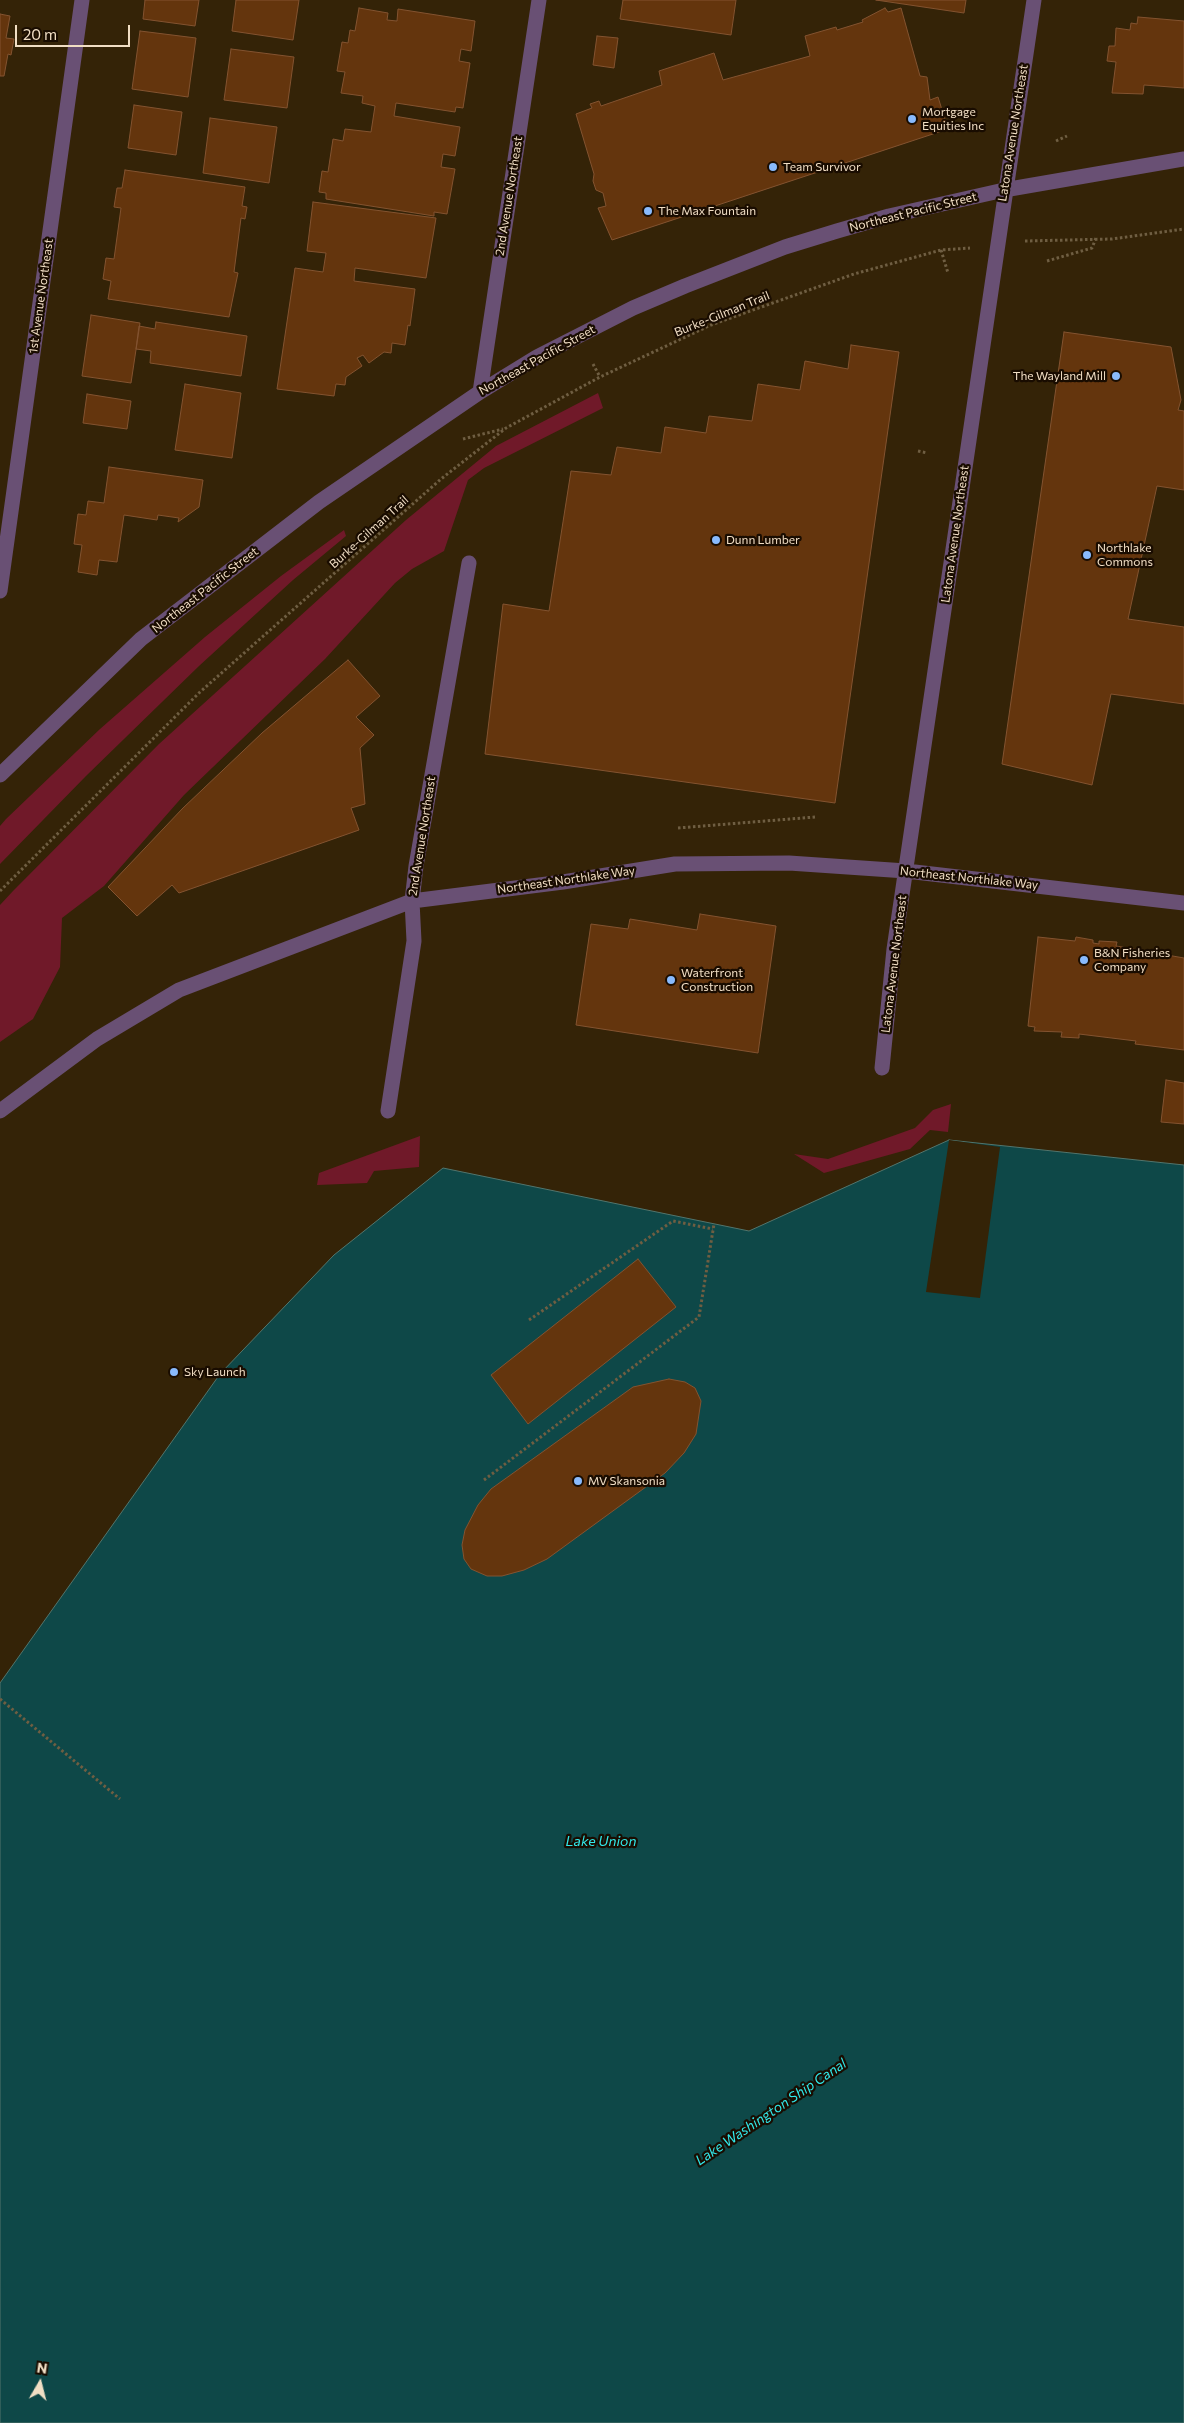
<!DOCTYPE html>
<html>
<head>
<meta charset="utf-8">
<style>
  body { margin:0 }
  #map { position:relative; width:1184px; height:2423px; overflow:hidden; background:#342307; font-family:Commissioner,sans-serif }
  canvas { display:block }
  .north { position:absolute; left:15px; top:2358px; width:50px; height:50px; -webkit-text-stroke:4px #190c00; paint-order:stroke; rotate:8deg; font-size:14px; font-weight:700; line-height:20px; text-align:center; color:#f1dec4 }
  .north::after { content:''; display:block; margin:auto; width:18px; height:22px; background:#f1dec4; clip-path:polygon(50% 0,100% 100%,50% 72%,0 100%) }
  .scale { position:absolute; left:15px; top:25px; width:115px; height:22px; box-sizing:border-box; border:2px solid #f1dec4; border-top:0; padding-left:6px; font-size:15px; line-height:18px; white-space:nowrap; color:#f1dec4; -webkit-text-stroke:4px #190c00; paint-order:stroke }
</style>
</head>
<body>
<div id="map">
<canvas width="1184" height="2423"></canvas>
<div class="north">N</div>
<div class="scale">20 m</div>
</div>
<script>
const ctx = document.querySelector('canvas').getContext('2d');
ctx.lineJoin = 'round';
function fillPath(path, color) { ctx.fillStyle = color; ctx.fill(path, 'evenodd'); }
const toPath = rows => new Path2D(rows.map(r => 'M' + r).join(''));
function trace(path, color, width, dash) { ctx.strokeStyle = color; ctx.lineWidth = width; ctx.lineCap = dash ? 'butt' : 'round'; ctx.setLineDash(dash || []); ctx.stroke(path); }
function drawText(font, color, halo, rows, align = 'center') {
  ctx.font = font + ' Commissioner,sans-serif'; ctx.lineWidth = 4.5; ctx.setLineDash([]); ctx.textBaseline = 'middle'; ctx.strokeStyle = halo; ctx.fillStyle = color; for (const [text, x, y, turn = 0] of rows) {
    ctx.save(); ctx.translate(x, y); ctx.rotate((+turn || 0) * Math.PI / 180); ctx.textAlign = isNaN(turn) ? turn : align; if (halo) ctx.strokeText(text, 0, 0); ctx.fillText(text, 0, 0); ctx.restore();
  }
}
fillPath(toPath([
  [598,393,603,408,484,468,468,480,444,551,412,569,395,583,325,659,184,795,104,886,62,918,60,967,33,1019,0,1042,0,905,13,891,159,744,406,520,496,446],
  [344,530,346,536,293,580,199,666,86,776,0,864,0,826,6,819,100,729,205,637,281,576],
  [951,1104,948,1132,930,1130,910,1149,824,1173,794,1154,828,1159,915,1128,933,1110],
  [420,1136,419,1167,374,1171,367,1183,317,1185,319,1173]
]), '#701929');
const water = toPath([
  [949,1140,1184,1165,1184,2423,0,2423,0,1683,220,1374,334,1255,443,1168,749,1231,949,1140]
]);
fillPath(water, '#0e4848');
trace(water, '#52756d', 1);
fillPath(toPath([
  [949,1140,1000,1147,980,1298,926,1292]
]), '#342307');
const building = toPath([
  [145,0,199,0,195,26,143,19,145,0],
  [236,0,299,0,293,40,232,31,236,0],
  [623,0,736,0,731,35,620,19,623,0],
  [876,0,966,0,964,13,876,0],
  [359,8,388,13,387,20,397,21,398,9,475,21,471,51,461,49,459,61,470,63,463,108,456,107,455,112,396,103,394,116,460,127,455,156,443,154,441,167,455,169,447,214,434,212,434,216,326,199,326,193,319,192,322,171,328,172,333,139,343,141,345,129,371,132,375,106,362,103,363,96,341,93,345,72,337,71,342,42,348,43,350,30,355,31,359,8],
  [885,8,888,12,901,8,920,76,927,77,930,100,938,97,948,129,612,240,598,208,606,206,603,193,596,190,593,181,594,174,576,114,592,108,590,104,599,101,601,106,662,85,659,71,714,53,723,80,810,56,805,36,836,27,837,30,863,22,862,20,885,8],
  [0,14,10,16,6,38,14,39,11,55,8,54,4,76,0,76,0,14],
  [1138,17,1184,21,1184,88,1144,85,1143,94,1112,93,1116,62,1107,61,1109,46,1115,46,1116,28,1130,30,1131,23,1137,24,1138,17],
  [140,31,196,38,188,97,132,89,140,31],
  [597,36,618,38,614,68,593,65,597,36],
  [231,49,294,57,287,108,224,100,231,49],
  [134,105,182,112,176,155,128,148,134,105],
  [210,118,277,127,269,183,203,173,210,118],
  [125,170,245,187,242,206,247,207,245,219,241,218,234,272,238,273,229,317,108,299,111,281,103,279,106,258,114,259,121,208,114,207,117,188,122,188,125,170],
  [313,202,436,218,426,278,355,268,354,281,415,289,410,326,408,325,405,345,392,343,391,353,384,352,369,363,363,355,357,358,362,366,346,377,345,385,336,384,334,396,277,389,295,268,323,272,326,253,307,251,313,202],
  [91,315,140,323,131,383,82,376,91,315],
  [156,322,247,336,241,376,150,363,151,351,136,349,139,326,155,329,156,322],
  [1064,332,1171,347,1181,400,1178,410,1184,411,1184,490,1157,486,1128,619,1184,627,1184,704,1111,694,1092,785,1002,764,1064,332],
  [851,345,899,352,835,803,485,754,503,604,549,611,571,471,611,475,617,447,661,453,665,427,706,433,709,416,752,421,758,384,800,390,805,361,848,369,851,345],
  [185,384,241,393,232,458,175,450,185,384],
  [87,394,131,401,127,429,83,423,87,394],
  [109,467,203,480,199,507,178,522,179,518,158,515,157,520,124,515,117,562,99,560,97,575,78,572,82,545,74,544,78,514,86,515,88,501,104,503,109,467],
  [348,660,380,696,356,717,374,735,360,748,365,804,351,808,359,830,179,893,172,885,137,916,108,887,183,808,262,733,348,660],
  [700,914,776,926,758,1053,576,1025,591,924,628,929,630,919,697,930,700,914],
  [1038,937,1075,941,1076,937,1093,940,1093,943,1099,944,1099,941,1117,942,1116,946,1184,958,1184,1050,1135,1044,1136,1041,1079,1034,1079,1038,1061,1037,1062,1032,1034,1031,1035,1027,1028,1026,1038,937],
  [1166,1080,1184,1083,1184,1124,1161,1122,1166,1080],
  [638,1259,676,1307,528,1424,491,1375,638,1259],
  [669,1379,685,1382,695,1388,701,1401,696,1434,684,1453,665,1473,547,1559,524,1570,502,1576,487,1576,471,1569,464,1559,462,1545,465,1530,478,1505,491,1489,633,1387,669,1379]
]);
fillPath(building, '#64350d');
trace(building, '#835330', 1);
trace(toPath([
  [1056,141,1067,136],
  [1025,241,1112,239,1184,229],
  [941,250,948,273],
  [1047,261,1092,248,1096,238],
  [593,364,600,377],
  [463,439,503,429],
  [918,451,927,453],
  [678,828,815,817],
  [0,891,200,692,441,479,506,428,600,377,711,325,854,274,941,250,970,248],
  [529,1320,673,1221,713,1229],
  [484,1480,699,1317,714,1224],
  [0,1699,120,1799]
]), '#6f5e42', 3, [2.5, 2.5]);
trace(toPath([
  [480,392,539,0],
  [0,591,82,0],
  [0,775,141,639,319,502,480,392,537,357,633,308,685,286,785,247,837,231,889,216,1004,190,1184,159],
  [882,1068,894,949,1034,0],
  [0,1111,97,1039,179,990,412,901,563,882,675,864,789,863,906,871,1184,903],
  [388,1111,414,941,412,901,416,866,469,563]
]), '#695074', 15);
for (const [x, y, r, color] of [
  [912,119,5,"#89bafc"],
  [773,167,5,"#89bafc"],
  [648,211,5,"#89bafc"],
  [1116,376,5,"#89bafc"],
  [716,540,5,"#89bafc"],
  [1087,555,5,"#89bafc"],
  [1084,960,5,"#89bafc"],
  [671,980,5,"#89bafc"],
  [174,1372,5,"#89bafc"],
  [578,1481,5,"#89bafc"]
]) { const dot = new Path2D(); dot.arc(x, y, r, 0, 2 * Math.PI); ctx.fillStyle = color; ctx.fill(dot); trace(dot, '#190c00', 2); }
drawText('12px', '#f1dec4', '#190c00', [
  ["Mortgage",922,112],
  ["Equities Inc",922,126],
  ["Team Survivor",783,167],
  ["The Max Fountain",658,211],
  ["The Wayland Mill",1106,376,"right"],
  ["Dunn Lumber",726,540],
  ["Northlake",1097,548],
  ["Commons",1097,562],
  ["B&N Fisheries",1094,953],
  ["Company",1094,967],
  ["Waterfront",681,973],
  ["Construction",681,987],
  ["Sky Launch",184,1372],
  ["MV Skansonia",588,1481]
], 'left');
drawText('12px', '#f1dec4', '#190c00', [
  ["Latona Avenue Northeast",1013,133,-81],
  ["2nd Avenue Northeast",509,196,-81],
  ["Northeast Pacific Street",913,212,-14],
  ["1st Avenue Northeast",41,296,-82],
  ["Burke-Gilman Trail",722,314,-22],
  ["Northeast Pacific Street",537,360,-29],
  ["Burke-Gilman Trail",369,532,-42],
  ["Latona Avenue Northeast",955,534,-82],
  ["Northeast Pacific Street",205,590,-38],
  ["2nd Avenue Northeast",422,836,-81],
  ["Northeast Northlake Way",969,878,6],
  ["Northeast Northlake Way",566,880,-8],
  ["Latona Avenue Northeast",894,964,-83]
]);
drawText('italic 14px', '#31e8e9', '#190c00', [
  ["Lake Union",601,1841],
  ["Lake Washington Ship Canal",771,2112,-34]
]);
</script>
</body>
</html>
